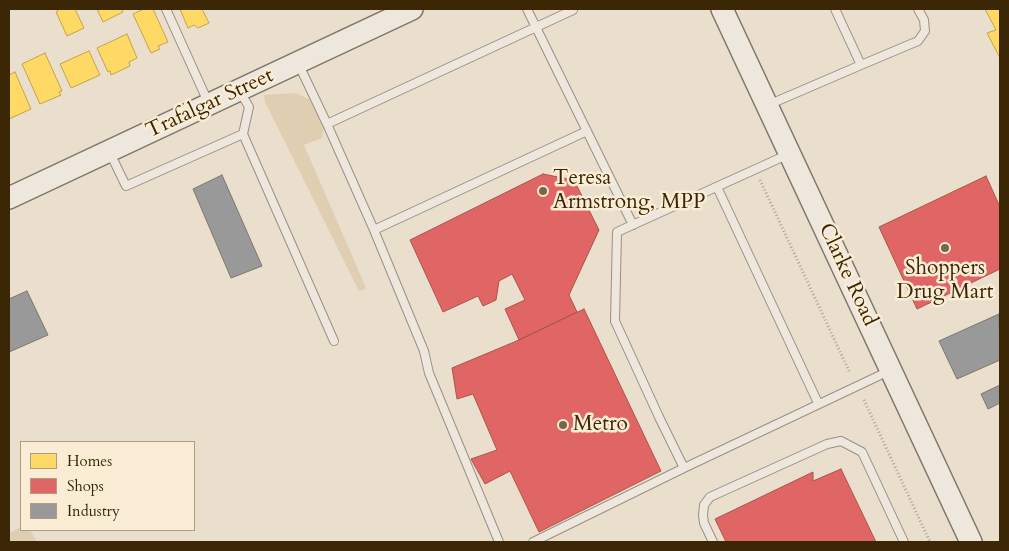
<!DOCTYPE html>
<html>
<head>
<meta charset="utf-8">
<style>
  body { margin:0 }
  #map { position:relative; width:1009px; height:551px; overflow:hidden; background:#eadecc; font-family:Cardo,serif }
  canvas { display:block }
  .frame { position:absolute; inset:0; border:10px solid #3b2605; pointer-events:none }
  .legend { position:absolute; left:20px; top:441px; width:175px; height:90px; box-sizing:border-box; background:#faecd5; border:1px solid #ae9d82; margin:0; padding:6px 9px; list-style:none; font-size:15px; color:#3b2605 }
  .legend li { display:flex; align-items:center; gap:10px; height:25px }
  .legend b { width:25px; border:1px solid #ae9d82 }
</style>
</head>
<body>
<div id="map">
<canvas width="1009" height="551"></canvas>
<div class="frame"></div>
<ul class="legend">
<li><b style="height:14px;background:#ffd966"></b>Homes</li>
<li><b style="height:14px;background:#e06666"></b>Shops</li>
<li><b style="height:14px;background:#999"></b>Industry</li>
</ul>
</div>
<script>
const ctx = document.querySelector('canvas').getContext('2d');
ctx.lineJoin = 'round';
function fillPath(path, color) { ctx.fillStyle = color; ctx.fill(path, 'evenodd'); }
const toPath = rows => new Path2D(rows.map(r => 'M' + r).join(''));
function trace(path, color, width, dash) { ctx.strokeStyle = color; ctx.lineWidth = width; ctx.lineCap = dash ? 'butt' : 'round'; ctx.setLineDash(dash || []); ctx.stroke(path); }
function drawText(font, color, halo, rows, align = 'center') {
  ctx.font = font + ' Cardo,serif'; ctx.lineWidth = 5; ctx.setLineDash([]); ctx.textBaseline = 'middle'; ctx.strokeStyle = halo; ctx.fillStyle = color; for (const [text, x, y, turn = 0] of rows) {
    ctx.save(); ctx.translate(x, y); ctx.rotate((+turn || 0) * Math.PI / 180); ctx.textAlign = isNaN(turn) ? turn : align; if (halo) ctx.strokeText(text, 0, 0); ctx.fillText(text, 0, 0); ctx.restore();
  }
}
fillPath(toPath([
  [295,93,309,99,324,127,322,138,304,145,366,288,359,291,265,102,264,95],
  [21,527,21,530,30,530,37,542,9,542,9,533]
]), '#e0ceb3');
const homes = toPath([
  [57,9,75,9,84,28,67,36,56,12,58,11,57,9],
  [97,9,122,9,123,12,103,22,97,9],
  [144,9,153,9,168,42,158,46,160,49,151,53,133,14,144,9],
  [180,9,202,9,209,23,198,28,194,25,188,28,180,9],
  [985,9,1000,9,1000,58,987,33,996,30,985,9],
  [127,34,137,58,129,62,130,66,111,75,110,71,108,72,97,48,127,34],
  [89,51,100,75,71,88,60,64,89,51],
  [45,53,62,91,59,92,61,95,40,104,22,64,45,53],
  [15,72,31,109,9,119,9,75,15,72]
]);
fillPath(homes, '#ffd966');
trace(homes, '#c4a349', 1);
const shops = toPath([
  [543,174,574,180,599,230,569,295,577,312,519,340,505,309,525,300,512,274,499,281,496,300,483,306,478,296,443,312,410,240,543,174],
  [986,176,1000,207,1000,269,917,309,879,227,986,176],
  [584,309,661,471,539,532,510,471,485,484,471,459,497,450,473,394,457,399,452,368,519,340,584,309],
  [841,469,876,542,726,542,715,519,813,472,813,481,841,469]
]);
fillPath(shops, '#e06666');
trace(shops, '#ae5349', 1);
const industry = toPath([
  [222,175,262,266,231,278,193,189,222,175],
  [27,291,48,335,9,352,9,299,27,291],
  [999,314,1000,360,957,379,939,341,999,314],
  [1000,385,1000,403,988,409,981,394,1000,385]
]);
fillPath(industry, '#999');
trace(industry, '#7d766d', 1);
const service = toPath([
  [166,9,208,102],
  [527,9,633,225],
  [573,10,327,124,374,230,587,131],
  [298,63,327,124],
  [861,65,918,41,925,31,924,20,918,9],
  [768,105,861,65,835,9],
  [243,134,334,341],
  [110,153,126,186,243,134,249,107,239,90],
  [789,154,617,232,615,321,659,417,684,468,889,371],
  [717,187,818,403],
  [374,230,424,351,429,373,499,542],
  [533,542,684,468],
  [713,542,704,523,703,515,704,505,710,497,827,444,841,441,862,452,904,542]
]);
const secondary = toPath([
  [722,9,971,542],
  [9,198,412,9]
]);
trace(service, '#9a9082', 10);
trace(secondary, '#807768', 24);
trace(toPath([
  [760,180,850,373],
  [864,400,930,542]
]), '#aba499', 3, [1, 2.5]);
trace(service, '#ede7de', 8);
trace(secondary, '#ede7de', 21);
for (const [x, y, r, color] of [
  [543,191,5,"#78664b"],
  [945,248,5,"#78664b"],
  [563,425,5,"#78664b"]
]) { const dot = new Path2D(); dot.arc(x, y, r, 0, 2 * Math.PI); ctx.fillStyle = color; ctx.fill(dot); trace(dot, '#faecd5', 2); }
drawText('21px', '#3b2605', '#faecd5', [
  ["Trafalgar Street",210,104,-25],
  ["Clarke Road",847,275,65]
]);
drawText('21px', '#3b2605', '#faecd5', [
  ["Teresa",553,179],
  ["Armstrong, MPP",553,203],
  ["Shoppers",945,269,"center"],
  ["Drug Mart",945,293,"center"],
  ["Metro",573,425]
], 'left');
</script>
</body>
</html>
